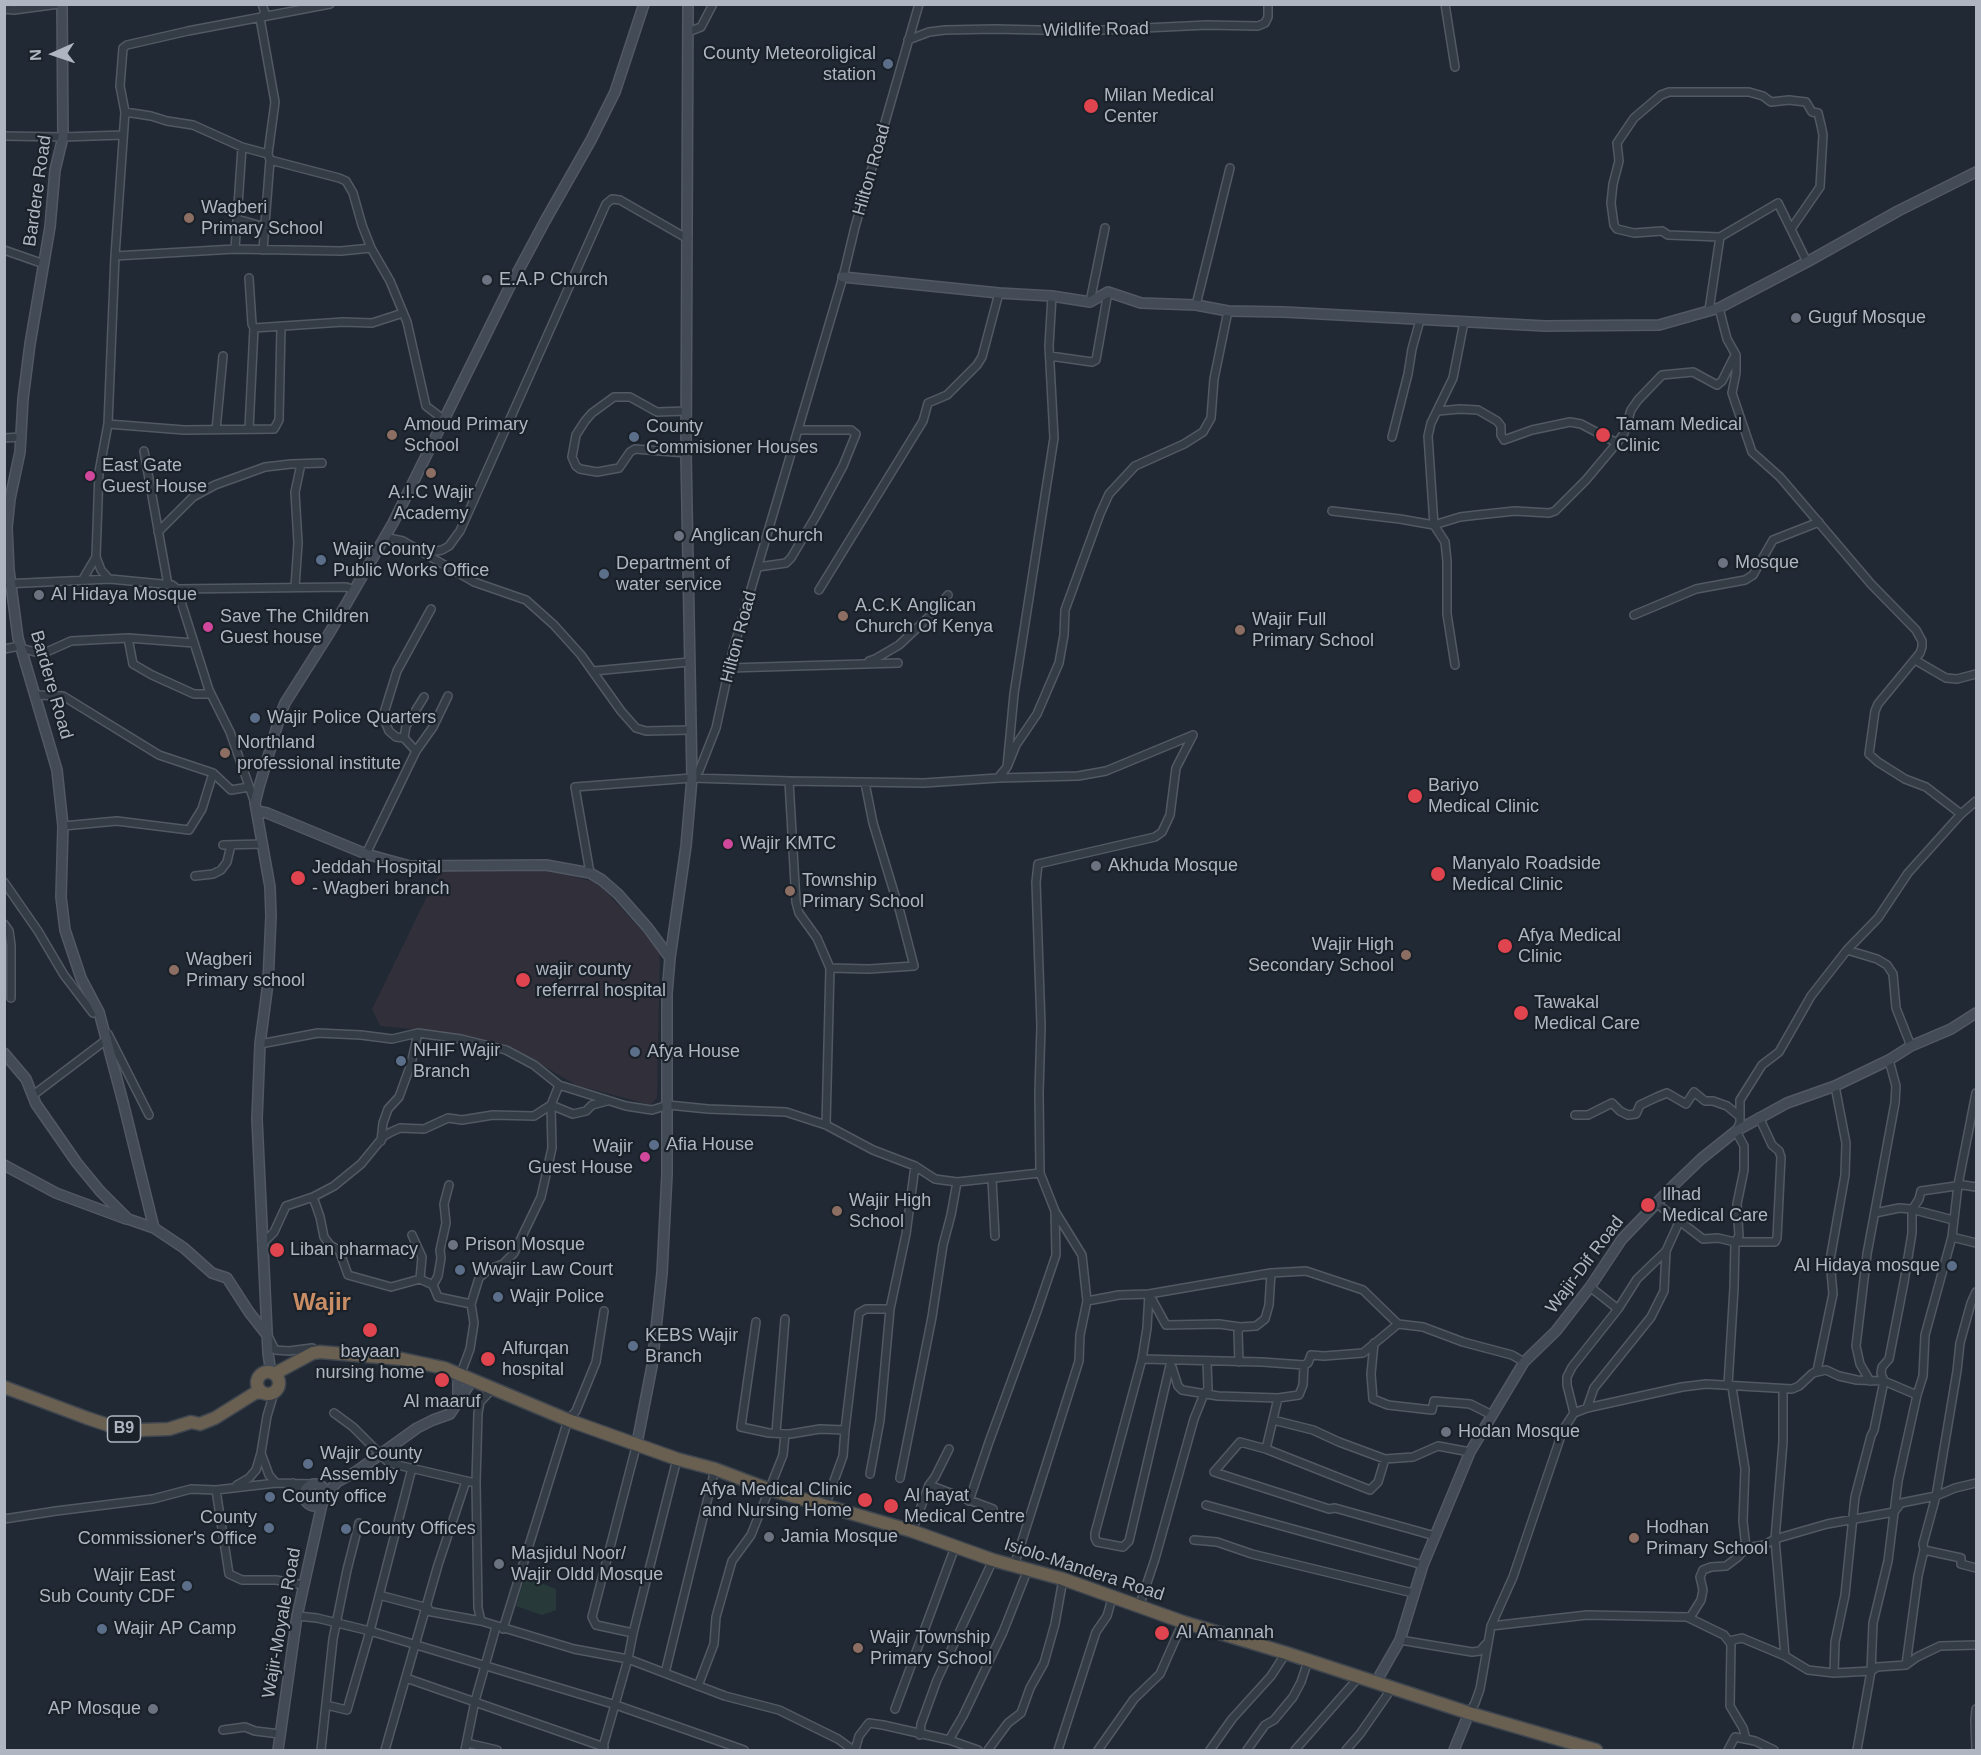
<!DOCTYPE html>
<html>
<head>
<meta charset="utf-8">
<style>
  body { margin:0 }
  #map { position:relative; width:1981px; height:1755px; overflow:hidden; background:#212a34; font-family:Helvetica,sans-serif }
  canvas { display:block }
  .frame { position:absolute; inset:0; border:6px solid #afb6c2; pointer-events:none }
  .north { position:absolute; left:24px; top:24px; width:60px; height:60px; -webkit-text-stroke:4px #1a2129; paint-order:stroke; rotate:267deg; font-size:16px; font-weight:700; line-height:24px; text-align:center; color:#afb6c2 }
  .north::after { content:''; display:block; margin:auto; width:21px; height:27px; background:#afb6c2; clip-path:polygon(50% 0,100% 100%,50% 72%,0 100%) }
</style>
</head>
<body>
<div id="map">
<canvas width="1981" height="1755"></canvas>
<div class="frame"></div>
<div class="north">N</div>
</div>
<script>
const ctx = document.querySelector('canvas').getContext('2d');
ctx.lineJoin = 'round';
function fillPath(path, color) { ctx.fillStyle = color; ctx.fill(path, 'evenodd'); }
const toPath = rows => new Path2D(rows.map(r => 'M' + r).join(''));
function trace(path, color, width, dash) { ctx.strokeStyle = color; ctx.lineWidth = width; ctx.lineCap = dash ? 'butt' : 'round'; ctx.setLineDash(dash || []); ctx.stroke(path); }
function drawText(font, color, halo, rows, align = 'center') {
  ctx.font = font + ' Helvetica,sans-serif'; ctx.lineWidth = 4.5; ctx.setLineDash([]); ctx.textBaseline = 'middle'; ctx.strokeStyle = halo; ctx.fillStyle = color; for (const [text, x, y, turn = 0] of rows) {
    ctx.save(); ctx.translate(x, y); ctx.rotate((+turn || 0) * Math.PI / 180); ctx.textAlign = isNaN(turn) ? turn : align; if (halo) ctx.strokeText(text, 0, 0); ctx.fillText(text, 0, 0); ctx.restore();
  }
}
fillPath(toPath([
  [550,870,598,883,660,950,657,1098,650,1105,576,1085,511,1047,453,1033,380,1026,372,1009,434,882,441,871]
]), '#302f3a');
fillPath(toPath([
  [525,1577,556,1589,556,1610,542,1615,516,1606]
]), '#273939');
const street = toPath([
  [262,4,265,13,260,18,275,102,268,154,270,160,263,250],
  [1445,4,1455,67],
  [4,9,14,10,59,4],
  [688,32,701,27,713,4],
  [908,40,929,32,945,30,995,29,1082,31,1207,25,1258,26,1265,23,1268,17,1268,4],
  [125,112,151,116,167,121,193,125,242,147,268,154],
  [4,136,63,137,123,135],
  [270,160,339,178,346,181,353,193,362,225,371,248,390,281,407,322,426,406,443,419],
  [237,219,265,227],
  [1791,229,1820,187,1823,135,1821,125,1818,113,1812,112,1806,102,1789,100,1771,102,1763,96,1749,92,1669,92,1661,95,1634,118,1617,143,1619,161,1613,184,1611,203,1614,225,1617,229,1634,233,1662,231,1668,235,1720,237,1778,203,1807,262],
  [235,249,242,147],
  [4,250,44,264],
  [115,256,235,249,341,251,371,248],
  [1090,302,1105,228],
  [1196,305,1230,168],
  [1719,308,1727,339,1736,355,1736,373,1732,393,1752,452,1780,477,1871,584,1916,630,1922,641,1922,647,1920,653,1878,704,1875,711,1869,754,1878,762,1905,779,1926,787,1961,814],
  [1709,310,1720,237],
  [254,328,343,322,372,323,403,313],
  [1050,356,1092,362,1096,360,1108,292],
  [1438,411,1460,409,1478,410,1497,421,1501,426,1501,435,1504,440,1532,430,1570,422,1581,424,1617,443],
  [108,424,184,430,274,429,279,420,281,327],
  [249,429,254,328,252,324,249,278],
  [216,430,223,356],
  [1392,437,1408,374,1412,349,1420,320],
  [4,438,21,437],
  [144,451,168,585],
  [686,453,635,449,630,452,619,468,597,472,580,469,576,466,572,457,576,435,585,421,592,413,614,397,630,397,657,412,687,411],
  [1332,511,1400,519,1434,525,1460,517,1477,515,1515,511,1549,513,1555,511,1586,480,1617,443,1624,433,1631,410,1638,400,1662,375,1693,372,1717,385,1722,381,1734,357],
  [158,532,193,497,215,485,265,467,291,464,322,463],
  [384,537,403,541,474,582,526,600,554,625,581,655,621,711,636,728,646,731,691,730],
  [424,553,442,550,449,546,460,531,606,204,612,199,620,200,688,239],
  [96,557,101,570,109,579],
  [758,567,786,563,791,558,816,516,843,466,856,434,851,430,799,430],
  [83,579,96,557,99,472,108,424,115,256,125,112,120,86,123,48,127,45,188,31,330,4],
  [4,584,110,579,172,585,177,589,346,587,355,590],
  [295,587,298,543,295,492,301,464],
  [177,589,209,690,230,732,255,803],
  [819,590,923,421,928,403,947,395,977,365,982,357,999,293],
  [1634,615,1696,589,1745,580,1753,575,1773,540,1819,522],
  [128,638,133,664,152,675,194,694,211,694],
  [21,648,42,654,71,641,128,638,194,643],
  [4,649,20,646],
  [1915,660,1946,678,1957,679,1976,674],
  [869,661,875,659,899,645,932,614,948,595],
  [1455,665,1447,614,1447,561,1445,542,1434,525,1428,436,1431,423,1453,378,1464,322],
  [729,668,898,663],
  [594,671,689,662],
  [35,695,63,696,159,755,213,773,231,790,249,787],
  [404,738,406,726,424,697],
  [416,751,404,738,396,737,389,731,384,719,384,713,397,671,431,609],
  [1007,767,1016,745,1037,714,1059,663,1064,635,1065,610,1100,514,1109,494,1135,466,1184,444,1203,432,1211,418,1214,379,1228,311],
  [692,778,699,771,716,728,733,650,843,277,855,227,919,4],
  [998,778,1007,767,1014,694,1054,438,1049,346,1052,296],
  [789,781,796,902,799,913,817,938,830,968,826,1125],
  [63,826,117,821,189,830,202,809,213,773],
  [223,845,263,844],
  [366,854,416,751,433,727,448,696],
  [590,873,575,787,692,778,789,781,924,783,998,778,1078,776,1106,771,1193,735],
  [195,876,213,874,221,870,227,862,231,845],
  [4,882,38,931,64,975,93,1013,99,1012],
  [4,924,9,931,11,945,11,998],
  [1847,950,1877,959,1887,965,1893,974,1896,1008,1911,1046],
  [830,968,869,969,914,966,900,912,873,823,865,783],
  [108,1034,149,1115],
  [260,1044,318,1033,361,1035,392,1039,418,1033,461,1039,506,1050,534,1065,559,1085,626,1106,652,1110,668,1105,708,1109,786,1112,826,1125,873,1150,915,1166,906,1234,890,1309,880,1420,870,1474],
  [32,1096,106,1040],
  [1575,1115,1588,1115,1612,1103,1620,1111,1628,1115,1636,1114,1640,1105,1657,1097,1667,1093,1686,1104,1694,1092,1705,1101,1713,1101,1727,1106,1739,1116],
  [381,1141,383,1123,388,1109,399,1097,411,1064,418,1033],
  [915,1166,935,1179,957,1182,1040,1173,1055,1211,1056,1255,1037,1311,989,1442,969,1501],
  [1040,1173,1039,1093,1041,1026,1036,882,1038,864,1155,837,1162,832,1170,815,1176,768,1193,735],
  [992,1179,995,1236],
  [1976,1187,1963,1185,1921,1191,1919,1199,1912,1210,1912,1233,1904,1282,1889,1359,1882,1367,1881,1373,1884,1381,1874,1430,1871,1436,1855,1497,1845,1595,1835,1642,1834,1673,1871,1671,1877,1667,1906,1665,1917,1657,1940,1646,1976,1645],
  [313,1197,320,1217,324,1237,330,1245,339,1250,348,1275,391,1287,420,1279,433,1285,438,1297,471,1304],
  [1656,1203,1703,1239,1718,1238,1735,1242,1775,1242,1777,1238,1781,1157,1779,1151,1772,1145,1759,1117],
  [1056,1213,1082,1255,1087,1301],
  [1875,1213,1899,1208,1911,1209,1953,1220],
  [412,1235,422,1257,420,1279],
  [1952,1237,1976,1243],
  [262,1244,274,1232,286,1206,313,1197,334,1186,361,1164,384,1136,391,1132,400,1128,424,1129,448,1118,462,1120,493,1115,534,1116,551,1105,573,1114,586,1111,592,1105,607,1101],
  [433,1285,438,1276,441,1258,440,1250,446,1223,444,1204,449,1185],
  [1590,1287,1618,1309],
  [1149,1294,1147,1328,1142,1359,1095,1533,1095,1538,1097,1542,1123,1547,1129,1541,1171,1361],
  [1149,1294,1166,1325,1219,1324,1240,1327],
  [756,1322,741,1427,769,1433,790,1434,820,1429,845,1430,843,1456,825,1506],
  [268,1336,275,1350,289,1351,312,1348,313,1353],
  [1374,1343,1371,1374,1373,1399,1388,1405,1432,1410,1434,1401,1470,1404,1492,1415],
  [1142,1359,1262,1362,1304,1365,1308,1363,1311,1355,1324,1356,1363,1353,1398,1324],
  [1239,1362,1238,1332,1240,1327,1256,1326,1265,1319,1269,1305,1271,1273],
  [1172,1367,1178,1386,1182,1390,1218,1396,1278,1398,1299,1395,1303,1385,1304,1365],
  [1817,1371,1833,1294,1830,1260,1845,1175,1846,1143,1835,1086],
  [461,1373,470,1349,474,1323,471,1304,479,1278,488,1270,503,1264,514,1253,541,1197,552,1148,551,1105,559,1085],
  [1870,1381,1860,1364,1856,1346,1867,1254,1895,1103,1896,1086,1889,1060],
  [1728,1385,1734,1288,1735,1242,1739,1236,1737,1204,1744,1170,1744,1146,1736,1131,1740,1123,1740,1100,1762,1065,1779,1052,1811,996,1847,950,1878,918,1908,873,1961,814,1976,801],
  [1732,1387,1745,1469,1743,1521,1746,1548],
  [493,1388,480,1402,478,1413,476,1482,478,1608,481,1621,574,1649,628,1659,725,1696,779,1710,838,1739,853,1750],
  [1278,1398,1266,1449,1240,1442,1214,1472,1329,1509,1335,1508,1435,1536],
  [1587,1408,1594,1388,1651,1317,1664,1291,1666,1251,1680,1220],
  [334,1413,353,1427,389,1463,471,1482],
  [1574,1413,1567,1385,1567,1377,1572,1367,1618,1309,1637,1279,1666,1251],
  [1273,1420,1313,1430,1339,1442,1385,1459,1413,1457,1438,1446,1470,1452],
  [845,1430,859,1313,866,1309,890,1309],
  [776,1433,785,1319],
  [1266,1449,1370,1490,1378,1482,1385,1459],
  [261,1453,269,1475,276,1483],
  [900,1478,932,1317,943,1245,951,1215,957,1182],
  [293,1483,304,1493],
  [237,1485,249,1478,256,1470,261,1453,267,1416,274,1393],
  [929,1485,993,1509],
  [216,1490,229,1574,242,1580,276,1580,303,1585],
  [1206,1505,1423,1565],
  [4,1519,56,1511,153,1499,191,1489,216,1490,276,1483,312,1484],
  [912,1531,929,1485,935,1477,949,1449],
  [1194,1540,1217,1542,1252,1554,1413,1593],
  [1924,1550,1961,1558,1961,1564,1976,1568],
  [1014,1566,1079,1361,1080,1335,1087,1301,1119,1295,1149,1294,1271,1273,1306,1271,1363,1290,1398,1324,1423,1327,1463,1342,1512,1355,1524,1362],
  [379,1595,428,1608],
  [1139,1607,1155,1559,1194,1419,1204,1394,1208,1389,1207,1362],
  [427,1611,481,1621],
  [297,1616,317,1618,370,1631,616,1705,744,1750],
  [1687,1617,1724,1635,1731,1644,1730,1706,1743,1728,1746,1739],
  [1491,1626,1587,1615,1687,1617,1691,1616,1701,1600,1703,1590,1700,1577,1703,1570,1711,1567,1726,1566,1738,1557,1746,1548,1764,1545,1775,1539,1783,1442,1783,1389],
  [503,1629,568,1420,576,1411,596,1362,604,1311],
  [633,1633,596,1625,592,1617,637,1443],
  [1400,1640,1472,1652,1480,1651,1486,1644],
  [1729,1641,1742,1638,1785,1656],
  [1906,1665,1918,1576,1924,1550,1923,1544,1936,1496,1957,1371,1960,1343,1971,1303,1976,1292],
  [665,1673,715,1469],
  [1834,1673,1808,1670,1785,1656,1775,1539,1827,1524,1894,1512,1901,1503,1936,1496,1955,1488,1976,1483],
  [406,1678,604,1747],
  [698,1686,714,1644,716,1617,732,1561,751,1535,783,1455,785,1434],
  [326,1705,347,1710,370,1631,412,1468],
  [895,1709,955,1547],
  [1469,1713,1475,1703,1480,1689,1491,1626,1513,1577,1563,1430,1574,1413,1587,1408,1682,1387,1706,1384,1792,1389,1799,1386,1813,1373,1826,1370,1839,1376,1857,1380,1884,1381,1917,1395],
  [223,1730,245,1727,255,1731,280,1734],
  [920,1735,921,1724,937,1680,993,1560],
  [949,1740,963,1716,1003,1632,1028,1569],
  [467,1743,497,1750],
  [321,1750,333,1639,347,1570,359,1523],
  [385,1750,438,1565,466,1481],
  [465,1750,475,1701,496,1627],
  [602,1750,628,1659,633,1633,677,1459],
  [855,1750,859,1736,869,1723,883,1725,949,1740,978,1750],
  [988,1750,1008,1723,1021,1713,1030,1688,1044,1663,1055,1624,1063,1579],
  [1058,1750,1096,1632,1107,1616,1113,1595],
  [1098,1750,1134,1699,1160,1674,1183,1622],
  [1210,1750,1232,1719,1271,1676,1286,1653],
  [1247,1750,1265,1725,1274,1720,1293,1697,1301,1682,1308,1661],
  [1295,1750,1359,1677],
  [1346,1750,1360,1734,1392,1688],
  [1728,1750,1735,1737,1755,1741,1774,1750],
  [1857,1750,1871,1671,1873,1623,1888,1561,1898,1481,1917,1395,1923,1376,1925,1335,1952,1237,1958,1185,1976,1093],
  [1976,1750,1975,1720,1976,1709]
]);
const secondary = toPath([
  [62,4,63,137,55,170,50,227,30,344,23,399,20,452,10,499,7,528,9,570,18,638,57,770,63,826,61,897,65,930,81,978,99,1012,123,1102,154,1228,184,1248,212,1273,227,1278,249,1312,267,1335],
  [843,277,999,293,1052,296,1090,302,1108,292,1141,303,1196,305,1228,311,1284,312,1545,326,1659,325,1719,308,1807,262,1898,211,1976,172],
  [257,811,267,813,366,854,410,866,546,865,590,873,602,880,618,894,648,928,670,958],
  [4,1053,26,1079,36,1104,77,1163,100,1191,128,1219,154,1228],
  [4,1165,56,1193,126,1219],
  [271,1373,268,1353,257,1119,260,1044,268,983,271,916,270,887,255,803,259,787,281,713,285,703,330,632,393,523,508,290,545,221,591,140,615,92,644,4],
  [458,1401,458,1382,461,1373],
  [637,1443,652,1366,662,1273,667,1174,667,994,670,958,686,846,692,778,686,453,688,4],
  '304 1495a11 11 0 1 1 22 0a11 11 0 1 1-22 0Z',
  [326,1495,337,1482,357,1471,417,1428,433,1420,450,1414,473,1379],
  [1376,1682,1400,1640,1423,1565,1470,1452,1524,1362,1556,1331,1590,1287,1622,1239,1675,1184,1701,1159,1736,1131,1787,1103,1835,1086,1889,1060,1911,1046,1951,1029,1976,1013],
  [278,1750,297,1616,322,1504],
  [1454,1750,1469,1713]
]);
const highway = toPath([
  '257 1383a11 11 0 1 1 22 0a11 11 0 1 1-22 0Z',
  [274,1374,313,1353,320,1352,402,1359,444,1368,568,1420,677,1459,715,1469,768,1489,912,1531,993,1560,1063,1579,1183,1622,1286,1653,1469,1713,1596,1750],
  [4,1387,87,1418,117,1428,140,1430,169,1429,191,1422,200,1424,215,1418,255,1393,262,1392]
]);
trace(street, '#525963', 10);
trace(secondary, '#525963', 12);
trace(highway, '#3f464f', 15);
trace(street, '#343c45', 7);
trace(secondary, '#434b57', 9);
trace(highway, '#6a6052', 12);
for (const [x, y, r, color] of [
  [888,64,6,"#5c6f8a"],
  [1091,106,8,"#e0444e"],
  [189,218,6,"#8d6e63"],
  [487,280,6,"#6b7280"],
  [1796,318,6,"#6b7280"],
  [392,435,6,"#8d6e63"],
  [1603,435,8,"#e0444e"],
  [634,437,6,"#5c6f8a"],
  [431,473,6,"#8d6e63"],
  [90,476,6,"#d1479c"],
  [679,536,6,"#6b7280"],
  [321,560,6,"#5c6f8a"],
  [1723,563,6,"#6b7280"],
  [604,574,6,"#5c6f8a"],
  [39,595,6,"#6b7280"],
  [843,616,6,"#8d6e63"],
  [208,627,6,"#d1479c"],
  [1240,630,6,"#8d6e63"],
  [255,718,6,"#5c6f8a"],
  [225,753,6,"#8d6e63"],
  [1415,796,8,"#e0444e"],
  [728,844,6,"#d1479c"],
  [1096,866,6,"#6b7280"],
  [1438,874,8,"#e0444e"],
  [298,878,8,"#e0444e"],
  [790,891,6,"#8d6e63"],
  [1505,946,8,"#e0444e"],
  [1406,955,6,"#8d6e63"],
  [174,970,6,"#8d6e63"],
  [523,980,8,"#e0444e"],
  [1521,1013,8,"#e0444e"],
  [635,1052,6,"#5c6f8a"],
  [401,1061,6,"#5c6f8a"],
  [654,1145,6,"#5c6f8a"],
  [645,1157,6,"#d1479c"],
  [1648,1205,8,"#e0444e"],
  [837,1211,6,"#8d6e63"],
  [453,1245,6,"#6b7280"],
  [277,1250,8,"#e0444e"],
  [1952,1266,6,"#5c6f8a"],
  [460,1270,6,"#5c6f8a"],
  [498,1297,6,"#5c6f8a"],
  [370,1330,8,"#e0444e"],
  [633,1346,6,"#5c6f8a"],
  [488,1359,8,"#e0444e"],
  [442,1380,8,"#e0444e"],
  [1446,1432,6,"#6b7280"],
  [308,1464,6,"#5c6f8a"],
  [270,1497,6,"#5c6f8a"],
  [865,1500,8,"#e0444e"],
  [891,1506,8,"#e0444e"],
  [269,1528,6,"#5c6f8a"],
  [346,1529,6,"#5c6f8a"],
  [769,1537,6,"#6b7280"],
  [1634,1538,6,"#8d6e63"],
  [499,1564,6,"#6b7280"],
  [187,1586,6,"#5c6f8a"],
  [102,1629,6,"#5c6f8a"],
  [1162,1633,8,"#e0444e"],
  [858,1648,6,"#8d6e63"],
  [153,1709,6,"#6b7280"]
]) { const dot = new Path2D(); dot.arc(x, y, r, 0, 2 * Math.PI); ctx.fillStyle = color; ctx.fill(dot); trace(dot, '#1a2129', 2); }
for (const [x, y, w] of [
  [124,1429,33]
]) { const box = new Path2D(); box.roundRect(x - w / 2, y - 13, w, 26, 4.5); ctx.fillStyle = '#1a2129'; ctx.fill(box); trace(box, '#afb6c2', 1.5); }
drawText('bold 16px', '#afb6c2', null, [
  ["B9",124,1429]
]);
drawText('18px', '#afb6c2', '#1a2129', [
  ["Wildlife Road",1096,30,-1],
  ["Hilton Road",872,170,-74],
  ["Bardere Road",38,191,-82],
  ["Hilton Road",739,637,-75],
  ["Bardere Road",51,685,74],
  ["Wajir-Dif Road",1585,1265,-53],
  ["Isiolo-Mandera Road",1084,1570,18],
  ["Wajir-Moyale Road",282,1623,-80]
]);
drawText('18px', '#afb6c2', '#1a2129', [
  ["County Meteoroligical",876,54,"right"],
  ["station",876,75,"right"],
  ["Milan Medical",1104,96],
  ["Center",1104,117],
  ["Wagberi",201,208],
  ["Primary School",201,229],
  ["E.A.P Church",499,280],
  ["Guguf Mosque",1808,318],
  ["Amoud Primary",404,425],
  ["School",404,446],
  ["Tamam Medical",1616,425],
  ["Clinic",1616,446],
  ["County",646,427],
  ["Commisioner Houses",646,448],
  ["East Gate",102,466],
  ["Guest House",102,487],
  ["A.I.C Wajir",431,493,"center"],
  ["Academy",431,514,"center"],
  ["Anglican Church",691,536],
  ["Wajir County",333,550],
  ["Public Works Office",333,571],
  ["Mosque",1735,563],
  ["Department of",616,564],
  ["water service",616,585],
  ["Al Hidaya Mosque",51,595],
  ["A.C.K Anglican",855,606],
  ["Church Of Kenya",855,627],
  ["Save The Children",220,617],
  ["Guest house",220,638],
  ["Wajir Full",1252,620],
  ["Primary School",1252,641],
  ["Wajir Police Quarters",267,718],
  ["Northland",237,743],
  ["professional institute",237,764],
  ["Bariyo",1428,786],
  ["Medical Clinic",1428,807],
  ["Wajir KMTC",740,844],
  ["Manyalo Roadside",1452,864],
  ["Medical Clinic",1452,885],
  ["Akhuda Mosque",1108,866],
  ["Jeddah Hospital",312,868],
  ["- Wagberi branch",312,889],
  ["Township",802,881],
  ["Primary School",802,902],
  ["Afya Medical",1518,936],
  ["Clinic",1518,957],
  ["Wajir High",1394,945,"right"],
  ["Secondary School",1394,966,"right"],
  ["Wagberi",186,960],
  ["Primary school",186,981],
  ["wajir county",536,970],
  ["referrral hospital",536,991],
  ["Tawakal",1534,1003],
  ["Medical Care",1534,1024],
  ["NHIF Wajir",413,1051],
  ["Branch",413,1072],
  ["Afya House",647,1052],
  ["Afia House",666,1145],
  ["Wajir",633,1147,"right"],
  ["Guest House",633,1168,"right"],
  ["Ilhad",1662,1195],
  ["Medical Care",1662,1216],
  ["Wajir High",849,1201],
  ["School",849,1222],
  ["Prison Mosque",465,1245],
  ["Liban pharmacy",290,1250],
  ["Al Hidaya mosque",1940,1266,"right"],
  ["Wwajir Law Court",472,1270],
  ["Wajir Police",510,1297],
  ["KEBS Wajir",645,1336],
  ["Branch",645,1357],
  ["Alfurqan",502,1349],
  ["hospital",502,1370],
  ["bayaan",370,1352,"center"],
  ["nursing home",370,1373,"center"],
  ["Al maaruf",442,1402,"center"],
  ["Hodan Mosque",1458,1432],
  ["Wajir County",320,1454],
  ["Assembly",320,1475],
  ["Afya Medical Clinic",852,1490,"right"],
  ["and Nursing Home",852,1511,"right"],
  ["Al hayat",904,1496],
  ["Medical Centre",904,1517],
  ["County office",282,1497],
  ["County",257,1518,"right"],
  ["Commissioner's Office",257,1539,"right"],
  ["Hodhan",1646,1528],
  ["Primary School",1646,1549],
  ["County Offices",358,1529],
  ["Jamia Mosque",781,1537],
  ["Masjidul Noor/",511,1554],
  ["Wajir Oldd Mosque",511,1575],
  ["Wajir East",175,1576,"right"],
  ["Sub County CDF",175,1597,"right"],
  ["Wajir AP Camp",114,1629],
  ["Al Amannah",1176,1633],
  ["Wajir Township",870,1638],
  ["Primary School",870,1659],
  ["AP Mosque",141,1709,"right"]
], 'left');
drawText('bold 24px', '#c88d64', '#1a2129', [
  ["Wajir",322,1303]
]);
</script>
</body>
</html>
